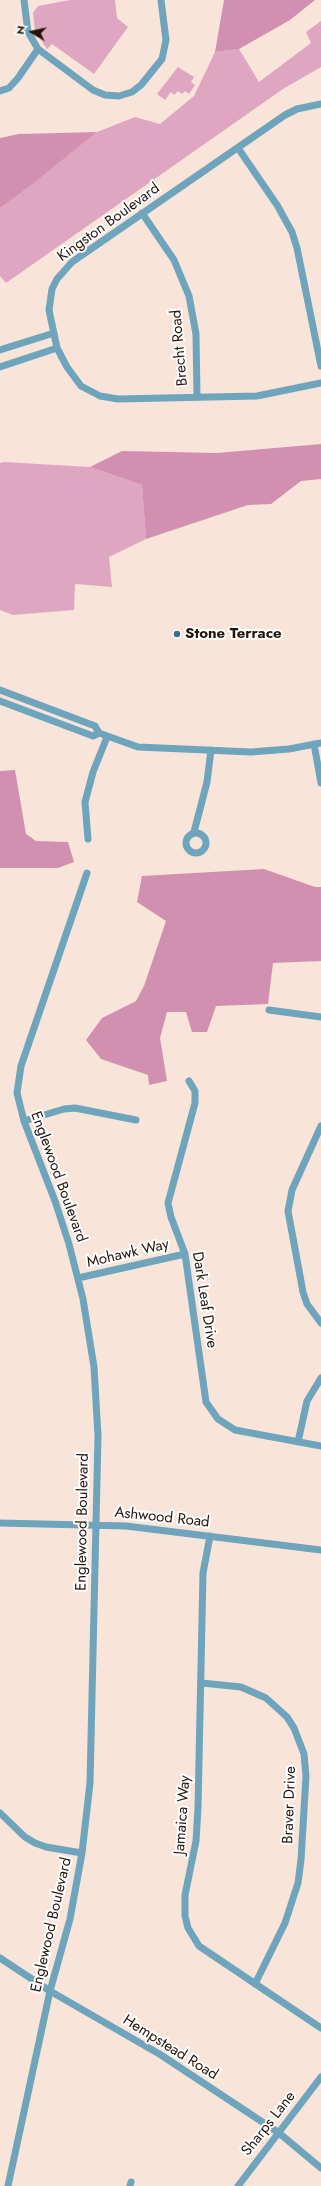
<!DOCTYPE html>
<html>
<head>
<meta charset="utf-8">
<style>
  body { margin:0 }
  #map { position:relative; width:321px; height:2186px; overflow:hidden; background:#f9e4d9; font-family:Jost,sans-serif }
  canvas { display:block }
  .north { position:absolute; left:12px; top:12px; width:40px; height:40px; -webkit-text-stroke:3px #fff; paint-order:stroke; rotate:279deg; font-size:11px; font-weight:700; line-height:16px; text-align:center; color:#25140a }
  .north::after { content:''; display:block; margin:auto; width:14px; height:18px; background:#25140a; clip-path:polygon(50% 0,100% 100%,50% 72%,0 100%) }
</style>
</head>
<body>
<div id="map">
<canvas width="321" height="2186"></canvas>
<div class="north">N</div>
</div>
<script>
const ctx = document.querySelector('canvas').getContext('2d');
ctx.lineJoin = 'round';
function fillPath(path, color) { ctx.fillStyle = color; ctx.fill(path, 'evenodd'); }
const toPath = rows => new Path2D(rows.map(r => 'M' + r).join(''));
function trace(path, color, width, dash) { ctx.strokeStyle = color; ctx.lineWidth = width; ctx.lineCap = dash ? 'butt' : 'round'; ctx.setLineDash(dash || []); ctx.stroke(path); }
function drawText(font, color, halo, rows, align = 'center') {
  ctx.font = font + ' Jost,sans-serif'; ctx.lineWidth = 4; ctx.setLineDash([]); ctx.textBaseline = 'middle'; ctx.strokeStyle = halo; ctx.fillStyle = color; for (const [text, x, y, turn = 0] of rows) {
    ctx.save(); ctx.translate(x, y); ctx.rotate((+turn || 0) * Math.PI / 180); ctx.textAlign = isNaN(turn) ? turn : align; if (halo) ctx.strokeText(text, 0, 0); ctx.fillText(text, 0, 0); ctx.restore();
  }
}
fillPath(toPath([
  [70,0,115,0,117,18,128,27,94,74,52,44,47,49,35,31,33,13,38,6],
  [321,21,321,67,283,89,6,283,0,276,0,208,97,132,135,117,160,124,194,96,215,52,239,49,259,82,311,43,306,32],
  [178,67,194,77,191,82,195,85,189,94,185,91,182,94,178,91,174,95,171,92,165,100,157,94],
  [4,462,90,467,142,485,146,539,109,557,112,587,75,584,74,610,13,615,0,610,0,463]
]), '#dfa6c2');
fillPath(toPath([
  [224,0,315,0,290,20,239,49,215,52],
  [97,132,31,185,0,208,0,138,19,134],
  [321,444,321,479,301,481,271,504,248,505,146,539,142,485,90,467,122,451,217,453],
  [15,770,26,834,36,841,68,842,74,862,58,868,0,868,0,771],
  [264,869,315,887,321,887,321,961,273,963,268,1004,216,1006,207,1032,192,1032,186,1012,167,1012,160,1038,167,1081,149,1085,148,1075,101,1059,86,1040,102,1018,136,1001,144,986,166,921,137,902,142,876]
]), '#d190b0');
trace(toPath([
  [24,0,28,32,38,49,93,90,105,95,119,96,132,92,141,85,162,59,166,40,161,0],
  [0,91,9,88,18,78,38,49],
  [321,104,297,109,285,115,72,262,57,279,52,289,49,310,57,348,67,367,81,386,100,396,118,399,257,396,321,383],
  [238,148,277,205,292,232,297,248,321,366],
  [142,213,174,260,189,296,196,334,197,397],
  [0,350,54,333],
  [0,367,57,348],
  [0,690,95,726,99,733,138,747,251,752,289,749,321,743],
  [0,701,93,736,99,733],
  [314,744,321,783],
  [194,832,207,782,211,750],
  '186 843a10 10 0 1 1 20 0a10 10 0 1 1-20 0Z',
  [88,839,85,802,93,772,107,737],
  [269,1010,321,1017],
  [189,1081,195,1091,195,1103,168,1203,171,1217,185,1254,206,1402,218,1419,235,1430,321,1446],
  [24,1121,64,1109,75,1108,136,1120],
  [321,1126,292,1190,288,1211,303,1292,307,1304,321,1323],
  [78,1278,185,1254],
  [298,1442,307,1401,321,1378],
  [0,1523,126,1526,321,1550],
  [210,1536,203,1573,198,1808,196,1841,185,1895,185,1916,188,1928,199,1946,321,2028],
  [202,1683,241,1687,266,1698,287,1717,294,1728,304,1754,306,1776,301,1860,298,1883,285,1923,255,1984],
  [0,1813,25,1837,35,1843,46,1847,82,1853],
  [0,1958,50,1991,161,2055,279,2133,321,2168],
  [8,2186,50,1991,70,1919,82,1853,90,1783,98,1436,94,1367,83,1299,69,1244,55,1201,24,1121,17,1093,21,1066,87,873],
  [130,2186,131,2182],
  [238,2186,321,2077]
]), '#6ea4bc', 7);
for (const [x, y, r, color] of [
  [177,634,4,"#367089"]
]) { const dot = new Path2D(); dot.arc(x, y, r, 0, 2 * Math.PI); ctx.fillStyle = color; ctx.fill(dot); trace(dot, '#fff', 1.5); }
drawText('15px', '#25140a', '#fff', [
  ["Kingston Boulevard",109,223,-36],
  ["Brecht Road",180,348,-95],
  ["Englewood Boulevard",58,1177,70],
  ["Mohawk Way",128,1254,-13],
  ["Dark Leaf Drive",204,1300,81],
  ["Ashwood Road",162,1518,6],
  ["Englewood Boulevard",83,1522,-89],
  ["Braver Drive",290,1805,-88],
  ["Jamaica Way",183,1815,-86],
  ["Englewood Boulevard",52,1925,-77],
  ["Hempstead Road",170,2048,32],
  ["Sharps Lane",269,2124,-52]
]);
drawText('bold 15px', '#25140a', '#fff', [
  ["Stone Terrace",185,634]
], 'left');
</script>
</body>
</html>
